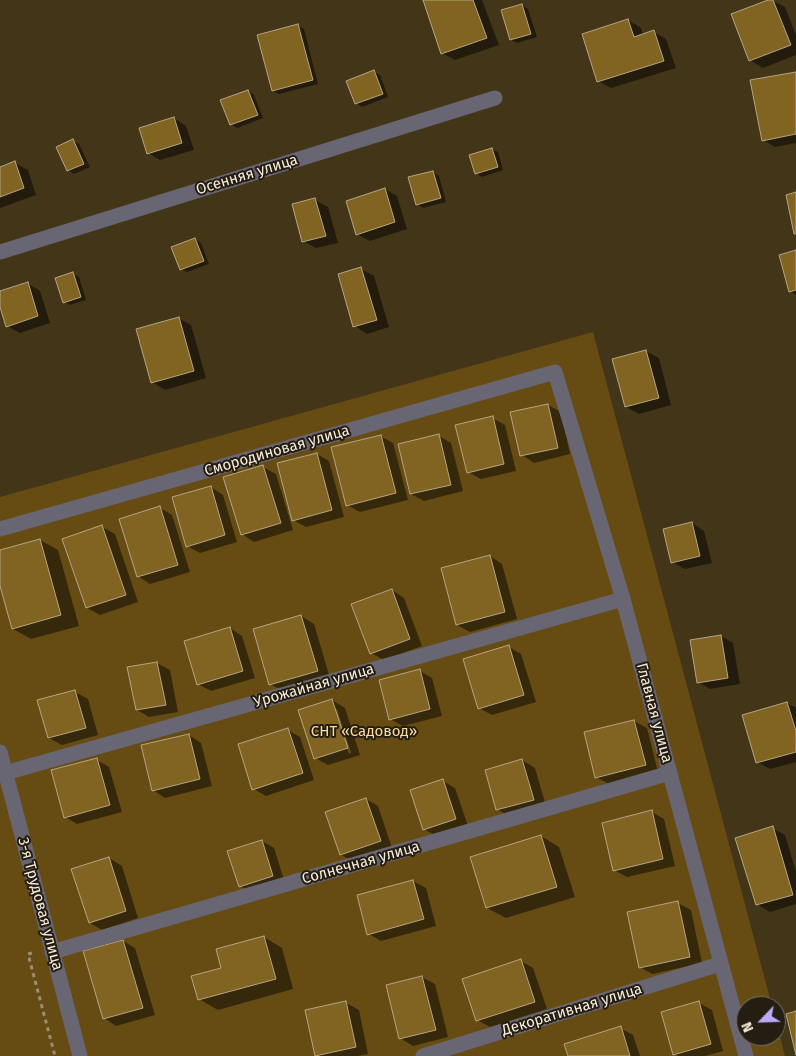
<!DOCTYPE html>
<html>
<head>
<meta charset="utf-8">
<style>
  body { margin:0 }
  #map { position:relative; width:796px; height:1056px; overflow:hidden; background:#433518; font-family:"Fira Sans",sans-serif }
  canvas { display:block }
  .north { position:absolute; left:736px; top:996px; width:50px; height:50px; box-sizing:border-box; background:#241d11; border:1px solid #787063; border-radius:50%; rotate:246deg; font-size:14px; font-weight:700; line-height:20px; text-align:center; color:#f6eddd }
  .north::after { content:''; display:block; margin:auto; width:18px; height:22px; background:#bbaaf6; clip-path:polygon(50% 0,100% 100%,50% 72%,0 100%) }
</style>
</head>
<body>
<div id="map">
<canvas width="796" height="1056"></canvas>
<div class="north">N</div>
</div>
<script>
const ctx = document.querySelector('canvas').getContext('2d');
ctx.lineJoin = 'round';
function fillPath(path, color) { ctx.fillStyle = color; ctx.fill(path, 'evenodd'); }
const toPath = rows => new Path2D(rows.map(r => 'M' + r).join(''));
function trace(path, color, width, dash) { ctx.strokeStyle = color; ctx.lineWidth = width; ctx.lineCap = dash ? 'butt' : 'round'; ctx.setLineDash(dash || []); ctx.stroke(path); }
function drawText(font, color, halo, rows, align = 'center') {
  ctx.font = font + ' "Fira Sans",sans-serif'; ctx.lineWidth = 4; ctx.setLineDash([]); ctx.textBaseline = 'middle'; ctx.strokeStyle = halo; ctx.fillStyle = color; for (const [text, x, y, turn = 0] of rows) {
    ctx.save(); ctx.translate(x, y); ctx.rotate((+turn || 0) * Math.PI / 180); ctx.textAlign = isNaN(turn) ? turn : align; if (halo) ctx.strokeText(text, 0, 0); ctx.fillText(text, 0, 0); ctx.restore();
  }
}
fillPath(toPath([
  [593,332,772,1006,746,1006,746,1036,776,1036,776,1021,785,1056,0,1056,0,497]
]), '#664c13');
fillPath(toPath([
  [424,0,482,0,499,45,455,60,442,53],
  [771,0,785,7,796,35,796,55,763,68,750,60,733,15],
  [522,5,528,9,537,37,517,43,511,40],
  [628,20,641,28,643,35,654,32,666,39,676,68,611,88,598,81],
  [298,26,304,29,318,84,279,94,273,91],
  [374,72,380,75,388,97,362,107,356,103],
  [796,73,796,143,775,147,763,140],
  [248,91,254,95,263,118,237,128,231,124],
  [174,118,186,126,194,150,160,160,148,153],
  [73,141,79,144,90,167,74,174,68,170],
  [492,149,498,152,503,170,482,177,476,173],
  [15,163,28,170,36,195,0,208,0,168],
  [433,172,439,176,446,202,423,208,417,204],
  [385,189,397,196,407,229,370,241,357,234],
  [315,200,328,207,338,243,316,248,303,241],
  [195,239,201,243,209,264,187,272,181,269],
  [796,251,796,295,790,291],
  [361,269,374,276,389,327,367,334,355,326],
  [73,274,79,277,86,300,70,305,64,302],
  [27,283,40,291,50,323,20,333,7,326,0,303,0,292],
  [178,318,191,325,206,378,165,390,152,382],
  [646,351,659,358,671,405,639,414,626,407],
  [548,405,561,412,570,454,534,463,522,455],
  [492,418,505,425,516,471,481,479,468,472],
  [380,436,393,443,408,500,360,512,347,505],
  [439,436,451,443,463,491,424,501,411,494],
  [317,454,329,461,344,517,306,527,293,520],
  [263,467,276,474,293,530,254,542,242,534],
  [211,487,223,495,237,542,200,553,187,546],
  [160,508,172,515,190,572,150,584,138,576],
  [692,523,704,531,712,563,685,569,672,562],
  [102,527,115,534,138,602,100,615,87,608],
  [40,540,58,550,79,626,31,639,13,629,0,582,0,551],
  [490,556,502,564,517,619,470,632,457,625],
  [392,590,404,598,422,646,384,660,371,653],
  [301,616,314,624,330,678,283,691,270,684],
  [230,628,242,636,255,678,211,691,198,684],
  [721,636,733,643,740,684,710,689,698,682],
  [509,647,521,654,536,702,492,715,479,708],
  [157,663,170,670,178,712,149,717,137,710],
  [420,671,432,678,442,716,403,726,390,719],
  [75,692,88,699,98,735,62,745,49,738],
  [332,700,345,708,360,755,328,765,315,758],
  [334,709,337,709,351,753,349,754],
  [787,703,796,708,796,762,770,769,757,762],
  [634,721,647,728,658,772,609,784,596,777],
  [288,730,300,737,314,780,266,796,254,789],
  [189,735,201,743,212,786,165,798,153,790],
  [97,760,109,767,122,812,77,824,65,817],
  [522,760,535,768,546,806,510,817,497,809],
  [443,781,455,788,468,826,436,836,424,829],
  [366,799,378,806,392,848,354,862,341,855,327,813],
  [652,812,664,819,675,866,627,877,614,870],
  [772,828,785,835,796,872,796,904,770,912,757,904],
  [541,836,559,847,575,897,506,918,487,908],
  [262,841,274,848,285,883,253,894,240,886],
  [109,858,122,866,138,918,102,930,90,923],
  [413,881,426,888,436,926,381,941,369,934],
  [678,903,691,910,702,963,652,974,640,967],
  [264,937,282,948,293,989,218,1010,199,999],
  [123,941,135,948,155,1015,116,1026,104,1018],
  [521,961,533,968,547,1009,490,1027,477,1020],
  [422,977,435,984,448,1037,413,1046,400,1038],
  [346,1003,359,1010,368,1054,358,1056,317,1056],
  [699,1003,712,1010,723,1051,705,1056,678,1056,674,1054],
  [620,1028,633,1035,640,1056,569,1056]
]), '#0007');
const building = toPath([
  [423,0,473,0,487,38,441,54,423,0],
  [768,0,773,0,791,45,749,61,731,14,768,0],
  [522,4,531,34,510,40,501,10,522,4],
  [628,19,634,37,654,30,664,61,597,82,582,34,628,19],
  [298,24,313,80,272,91,257,35,298,24],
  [374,70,383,94,355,104,346,81,374,70],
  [796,72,796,134,762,141,750,80,796,72],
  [248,90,258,115,230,125,220,100,248,90],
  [174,117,182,143,147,154,139,128,174,117],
  [73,139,84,164,67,171,56,147,73,139],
  [492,148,498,167,475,174,469,155,492,148],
  [15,161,24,188,0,197,0,167,15,161],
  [433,171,441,198,416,205,408,177,433,171],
  [385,188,395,222,356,235,346,201,385,188],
  [796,192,796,234,794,234,786,195,796,192],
  [315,198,326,236,302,242,292,204,315,198],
  [195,238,204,261,180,270,171,247,195,238],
  [796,250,796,290,789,292,779,255,796,250],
  [361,267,377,320,353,327,338,274,361,267],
  [73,272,81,297,63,303,55,278,73,272],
  [28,282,38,316,6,327,0,307,0,291,28,282],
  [179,317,194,371,151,383,136,329,179,317],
  [646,350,659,398,625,407,612,359,646,350],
  [548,404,558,448,520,456,510,412,548,404],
  [493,416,504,464,467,473,455,425,493,416],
  [439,434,451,485,410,494,398,444,439,434],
  [381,435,396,493,346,506,331,447,381,435],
  [317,453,332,510,292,521,277,463,317,453],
  [263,465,281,523,241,535,223,477,263,465],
  [211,486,225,535,186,547,172,497,211,486],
  [160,506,178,565,137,577,119,519,160,506],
  [692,522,700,556,671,563,663,529,692,522],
  [102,525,126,595,86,608,62,539,102,525],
  [40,539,61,615,12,629,0,586,0,550,40,539],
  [490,555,505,612,456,625,441,568,490,555],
  [392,589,410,639,370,654,351,604,392,589],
  [301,615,318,671,269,685,253,629,301,615],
  [230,627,243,671,197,685,184,641,230,627],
  [721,635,728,678,697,683,690,640,721,635],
  [509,645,524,695,478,709,463,659,509,645],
  [157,662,166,705,136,710,127,667,157,662],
  [420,669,430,709,389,720,379,680,420,669],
  [75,690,86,728,48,738,37,700,75,690],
  [332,699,348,748,314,759,298,710,332,699],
  [787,702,796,731,796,752,756,763,742,715,787,702],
  [634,720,646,765,595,778,584,732,634,720],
  [288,728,303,773,252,790,238,744,288,728],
  [189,734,200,779,152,791,141,745,189,734],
  [97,758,110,805,64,818,51,770,97,758],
  [522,759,534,800,496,810,485,770,522,759],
  [443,779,456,819,423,830,410,790,443,779],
  [366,798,381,841,340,855,325,812,366,798],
  [652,810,663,859,613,871,602,823,652,810],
  [773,826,793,895,756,905,735,838,773,826],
  [541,835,557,887,486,908,470,857,541,835],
  [262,840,273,876,239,887,227,851,262,840],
  [109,857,126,911,89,923,71,869,109,857],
  [413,880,424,919,367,935,357,895,413,880],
  [678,901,690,957,639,968,627,912,678,901],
  [264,936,276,979,198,1000,191,976,221,968,216,949,264,936],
  [123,940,143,1008,103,1019,83,951,123,940],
  [521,959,535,1002,476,1021,462,979,521,959],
  [422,976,436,1030,399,1039,386,985,422,976],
  [346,1001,356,1047,315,1056,305,1010,346,1001],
  [699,1001,711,1044,673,1055,661,1012,699,1001],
  [796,1011,796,1055,786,1014,796,1011],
  [621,1026,630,1056,568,1056,564,1044,621,1026]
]);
fillPath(building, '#816322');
trace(building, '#b6a585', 1);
trace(toPath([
  [32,953,28,954,55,1056]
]), '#998e77', 3, [4, 4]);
trace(toPath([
  [0,252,495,98],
  [0,529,555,372,623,599,746,1056],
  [0,752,80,1056],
  [5,773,623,599],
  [52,952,670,773],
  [423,1056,720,964]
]), '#696674', 15);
drawText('15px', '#f6eddd', '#241d11', [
  ["Осенняя улица",247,175,-17],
  ["Смородиновая улица",277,451,-16],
  ["Урожайная улица",314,686,-16],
  ["Главная улица",654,713,75],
  ["Солнечная улица",361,863,-16],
  ["3-я Трудовая улица",40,904,75],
  ["Декоративная улица",572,1010,-17]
]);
drawText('15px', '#fcdda0', '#241d11', [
  ["СНТ «Садовод»",364,732]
]);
</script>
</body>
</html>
